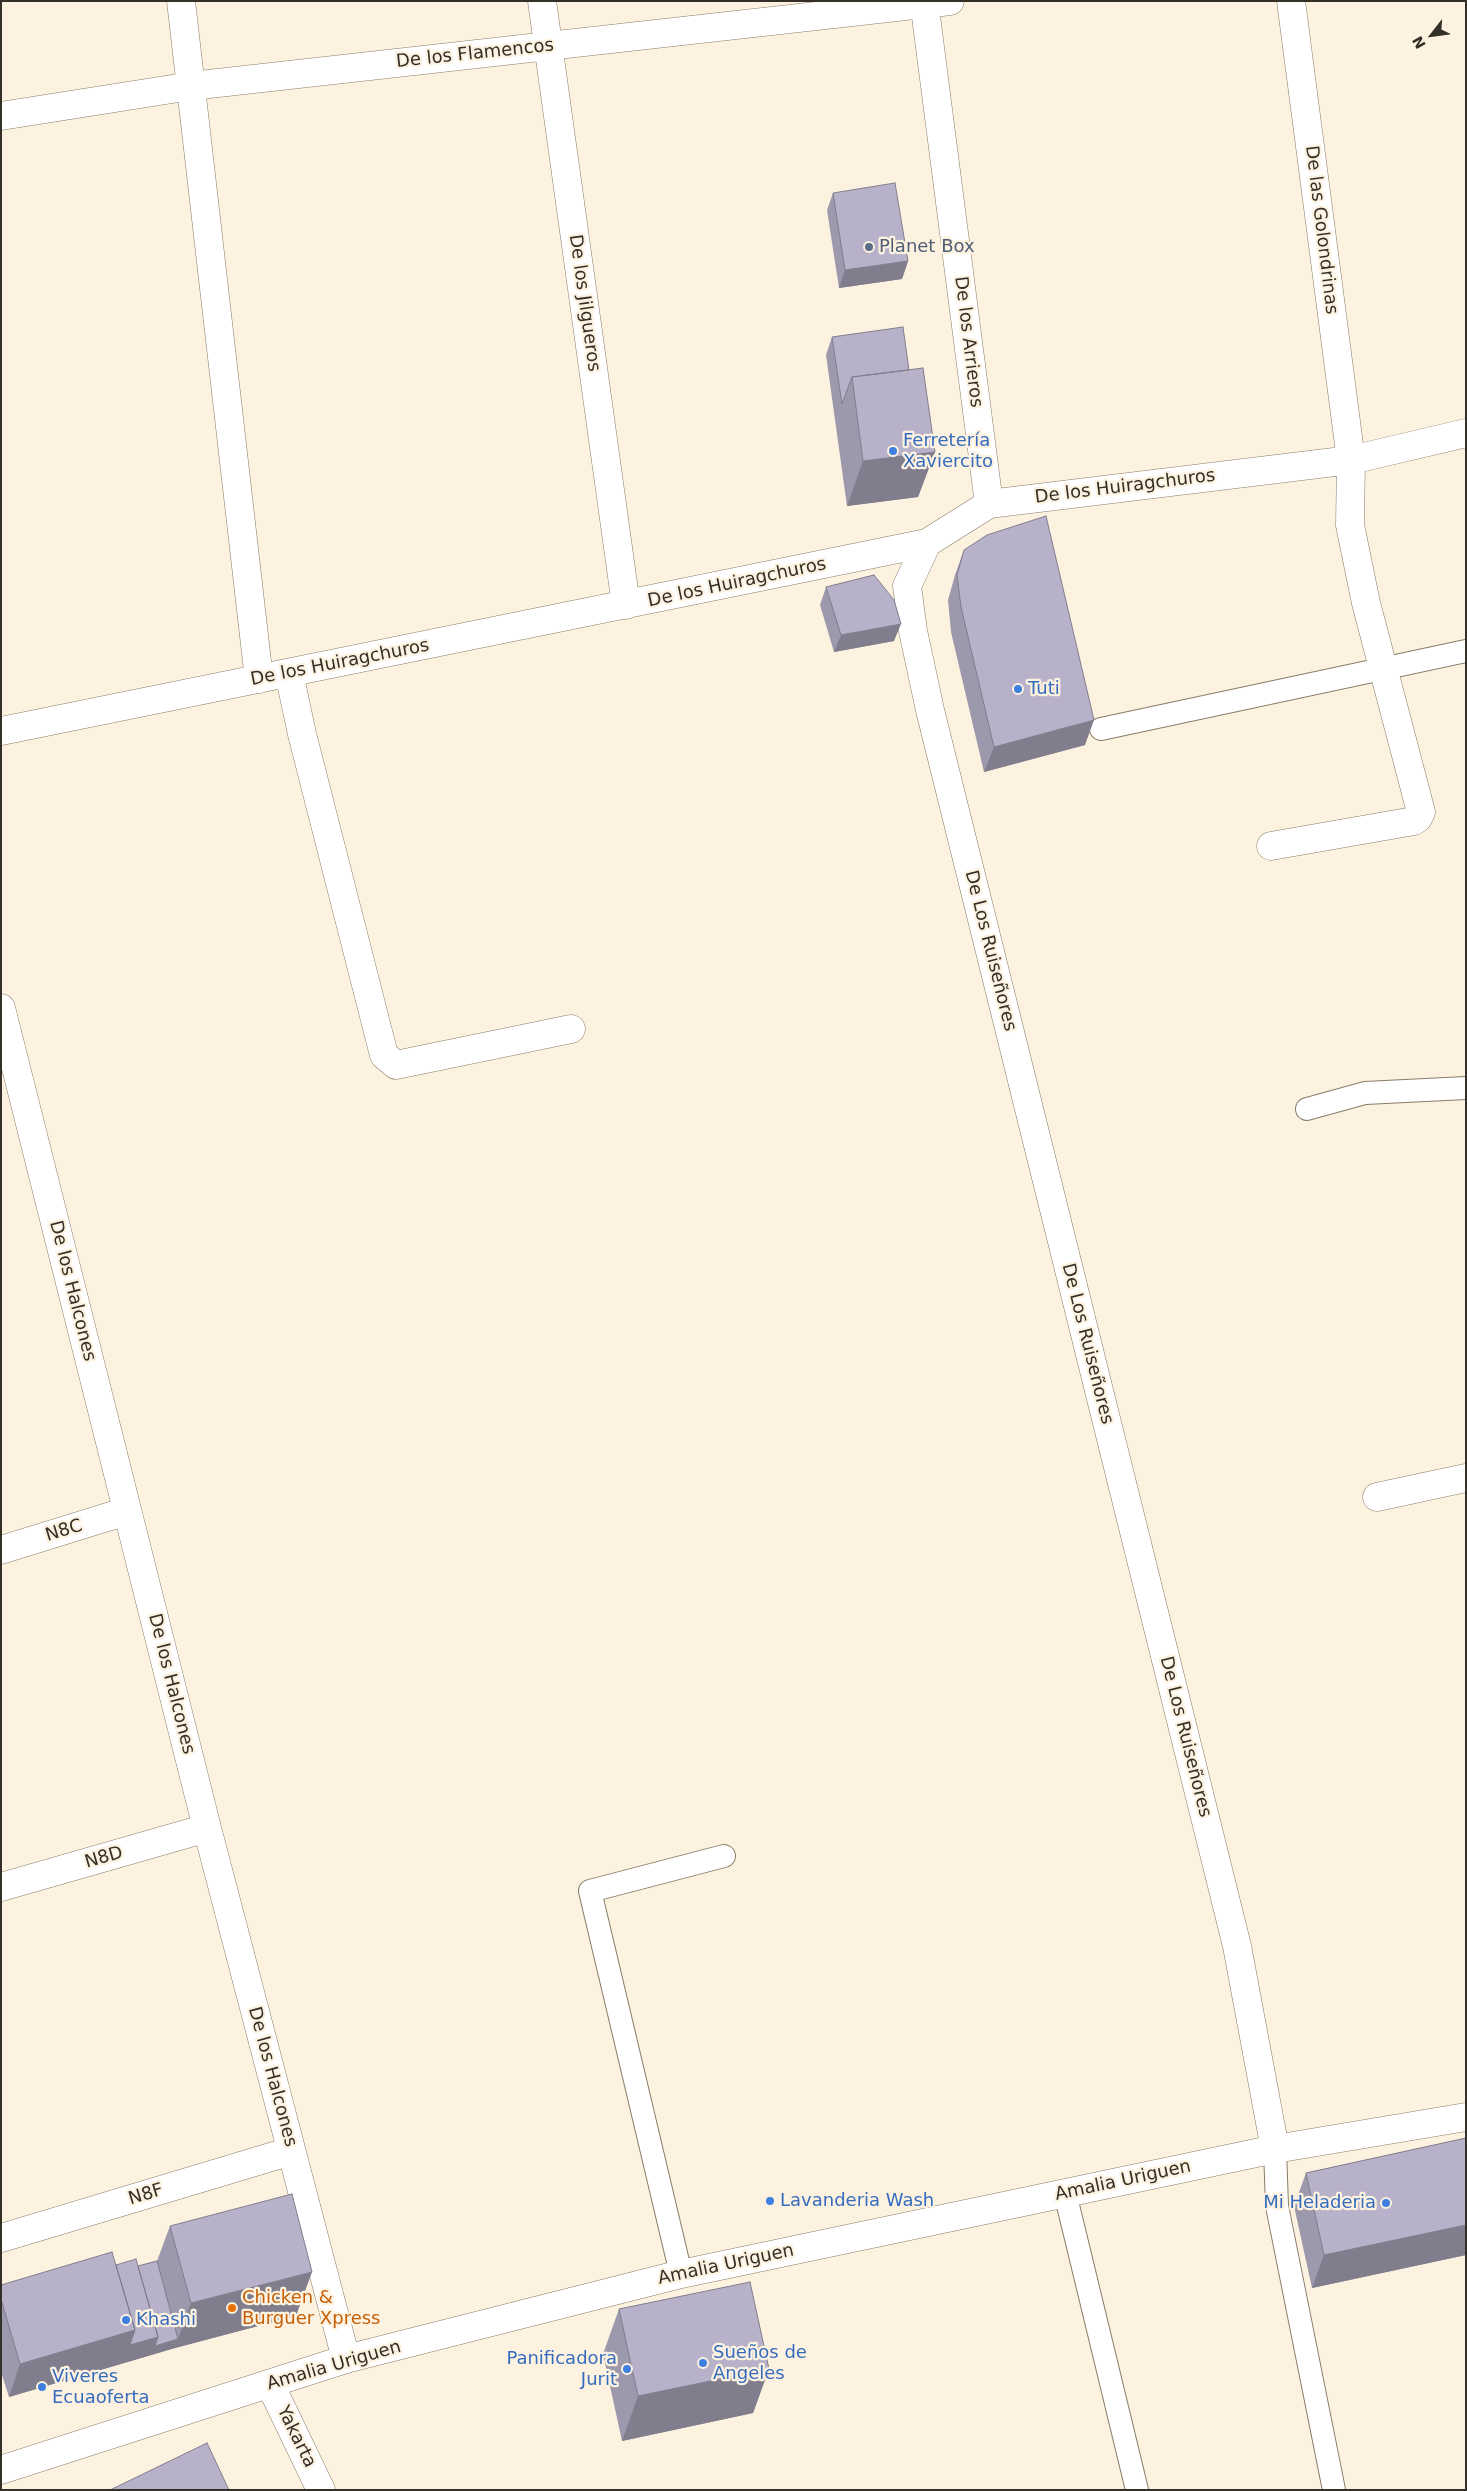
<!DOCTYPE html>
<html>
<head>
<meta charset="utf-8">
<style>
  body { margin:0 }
  #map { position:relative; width:1467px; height:2491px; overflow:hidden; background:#fdf2e0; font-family:"DejaVu Sans",sans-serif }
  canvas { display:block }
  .frame { position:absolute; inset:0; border:2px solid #342f27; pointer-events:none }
  .north { position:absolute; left:1407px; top:10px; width:50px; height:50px; -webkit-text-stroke:4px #fdf2e0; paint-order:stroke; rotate:240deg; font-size:14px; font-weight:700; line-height:20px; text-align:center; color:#342f27 }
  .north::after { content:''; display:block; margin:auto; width:18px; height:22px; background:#342f27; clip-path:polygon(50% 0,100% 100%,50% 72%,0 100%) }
</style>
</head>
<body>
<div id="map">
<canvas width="1467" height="2491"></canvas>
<div class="frame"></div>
<div class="north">N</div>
</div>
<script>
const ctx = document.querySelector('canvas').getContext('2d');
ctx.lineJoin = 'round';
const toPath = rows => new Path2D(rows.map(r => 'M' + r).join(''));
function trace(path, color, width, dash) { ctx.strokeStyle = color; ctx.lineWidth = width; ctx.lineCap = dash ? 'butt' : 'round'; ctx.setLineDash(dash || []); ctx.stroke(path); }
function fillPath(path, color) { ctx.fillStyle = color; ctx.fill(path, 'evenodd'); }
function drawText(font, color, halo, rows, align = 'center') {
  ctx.font = font + ' "DejaVu Sans",sans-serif'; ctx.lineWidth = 4.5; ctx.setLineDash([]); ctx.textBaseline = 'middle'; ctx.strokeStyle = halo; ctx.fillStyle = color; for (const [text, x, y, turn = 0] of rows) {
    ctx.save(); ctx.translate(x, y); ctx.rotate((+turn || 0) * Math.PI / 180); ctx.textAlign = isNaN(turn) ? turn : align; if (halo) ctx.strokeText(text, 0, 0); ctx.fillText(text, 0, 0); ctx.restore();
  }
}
const service = toPath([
  [1101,729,1466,651],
  [1307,1109,1365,1093,1466,1088],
  [1275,2149,1277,2206,1334,2490],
  [1065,2193,1137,2490],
  [681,2274,590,1891,724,1856]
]);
const minor = toPath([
  [181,1,259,679],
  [542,1,626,605],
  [924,1,989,504],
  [1,116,191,86,950,1],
  [927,543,907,586,913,631,930,710,1237,1946,1275,2149],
  [289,673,302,734,384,1055,396,1065,571,1029],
  [1,731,927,543,989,504,1351,460,1466,433],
  [1271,846,1414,821,1418,818,1421,812,1366,603,1350,525,1351,460,1291,1],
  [1,1008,207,1828,346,2359],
  [1377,1497,1466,1478],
  [1,1550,127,1511],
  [1,1887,207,1828],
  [1,2238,291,2151],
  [270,2384,321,2490]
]);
const tertiary = toPath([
  [1,2470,346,2359,681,2274,1275,2149,1466,2117]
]);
trace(service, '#897c68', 24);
trace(minor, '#897c68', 29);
trace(tertiary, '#897c68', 29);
trace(service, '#fff', 22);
trace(minor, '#fff', 28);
trace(tertiary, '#fff', 28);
fillPath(toPath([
  [833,193,908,261,902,279,839,288,827,210],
  [832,337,909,370,935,452,918,497,847,506,826,355],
  [964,550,1085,745,984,772,951,632,948,600,955,575],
  [826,587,894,641,834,652,820,605],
  [1466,2138,1466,2255,1312,2288,1294,2206,1306,2173],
  [170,2226,296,2316,175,2348,9,2397,1,2372,1,2285,116,2265,138,2266,157,2261],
  [619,2309,769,2369,753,2413,622,2441,603,2354]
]), '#9d99ad');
fillPath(toPath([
  [908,261,902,279,839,288,845,270],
  [935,452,918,497,847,506,863,461],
  [901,624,894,641,834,652,841,635],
  [1094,720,1085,745,984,772,994,747],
  [1466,2225,1466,2255,1312,2288,1324,2255],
  [312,2272,296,2316,175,2348,9,2397,20,2364,135,2330,158,2337,178,2339,191,2303],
  [769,2369,753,2413,622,2441,638,2396]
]), '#807d8d');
const building = toPath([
  [895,183,908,261,845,270,833,193,895,183],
  [903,327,909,370,852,377,842,404,832,337,903,327],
  [923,368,935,452,863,461,852,377,923,368],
  [1046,516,1094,720,994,747,961,607,957,575,964,550,987,535,1046,516],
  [874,575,894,600,901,624,841,635,826,587,874,575],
  [1466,2138,1466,2225,1324,2255,1306,2173,1466,2138],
  [292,2194,312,2272,191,2303,170,2226,292,2194],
  [112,2252,135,2330,20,2364,1,2299,1,2285,112,2252],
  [136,2259,158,2337,130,2345,135,2330,116,2265,136,2259],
  [157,2261,178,2339,155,2346,158,2337,138,2266,157,2261],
  [750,2282,769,2369,638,2396,619,2309,750,2282],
  [207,2443,229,2490,110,2490,207,2443]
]);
fillPath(building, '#b7b2c9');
trace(building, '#807d8d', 1);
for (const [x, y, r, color] of [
  [869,247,5,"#5c6f8a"],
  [893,451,5,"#3f7fe0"],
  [1018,689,5,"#3f7fe0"],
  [770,2201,5,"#3f7fe0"],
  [1386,2203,5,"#3f7fe0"],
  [232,2308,5,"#e8710a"],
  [126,2320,5,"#3f7fe0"],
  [703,2363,5,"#3f7fe0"],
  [627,2369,5,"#3f7fe0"],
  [42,2387,5,"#3f7fe0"]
]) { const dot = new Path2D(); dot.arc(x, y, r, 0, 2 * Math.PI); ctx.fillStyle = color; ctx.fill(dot); trace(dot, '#fdf2e0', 2); }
drawText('18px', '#342f27', '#fdf2e0', [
  ["De los Flamencos",475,54,-6],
  ["De las Golondrinas",1321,230,83],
  ["De los Jilgueros",584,303,82],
  ["De los Arrieros",968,342,83],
  ["De los Huiragchuros",1125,487,-7],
  ["De los Huiragchuros",737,583,-12],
  ["De los Huiragchuros",340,663,-11],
  ["De Los Ruiseñores",990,951,76],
  ["De los Halcones",72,1291,76],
  ["De Los Ruiseñores",1087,1344,76],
  ["N8C",64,1531,-17],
  ["De los Halcones",171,1684,76],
  ["De Los Ruiseñores",1185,1737,76],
  ["N8D",104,1858,-16],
  ["De los Halcones",272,2077,75],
  ["Amalia Uriguen",1123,2181,-12],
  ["N8F",146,2195,-17],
  ["Amalia Uriguen",726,2265,-12],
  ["Amalia Uriguen",334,2366,-16],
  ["Yakarta",296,2437,64]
]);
drawText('18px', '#4e5e75', '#fdf2e0', [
  ["Planet Box",879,247]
], 'left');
drawText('18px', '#366cbe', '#fdf2e0', [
  ["Ferretería",903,441],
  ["Xaviercito",903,462],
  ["Tuti",1028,689],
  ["Lavanderia Wash",780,2201],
  ["Mi Heladeria",1376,2203,"right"],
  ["Khashi",136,2320],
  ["Sueños de",713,2353],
  ["Angeles",713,2374],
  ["Panificadora",617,2359,"right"],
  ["Jurit",617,2380,"right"],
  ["Viveres",52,2377],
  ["Ecuaoferta",52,2398]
], 'left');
drawText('18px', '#c56008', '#fdf2e0', [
  ["Chicken &",242,2298],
  ["Burguer Xpress",242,2319]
], 'left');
</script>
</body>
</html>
